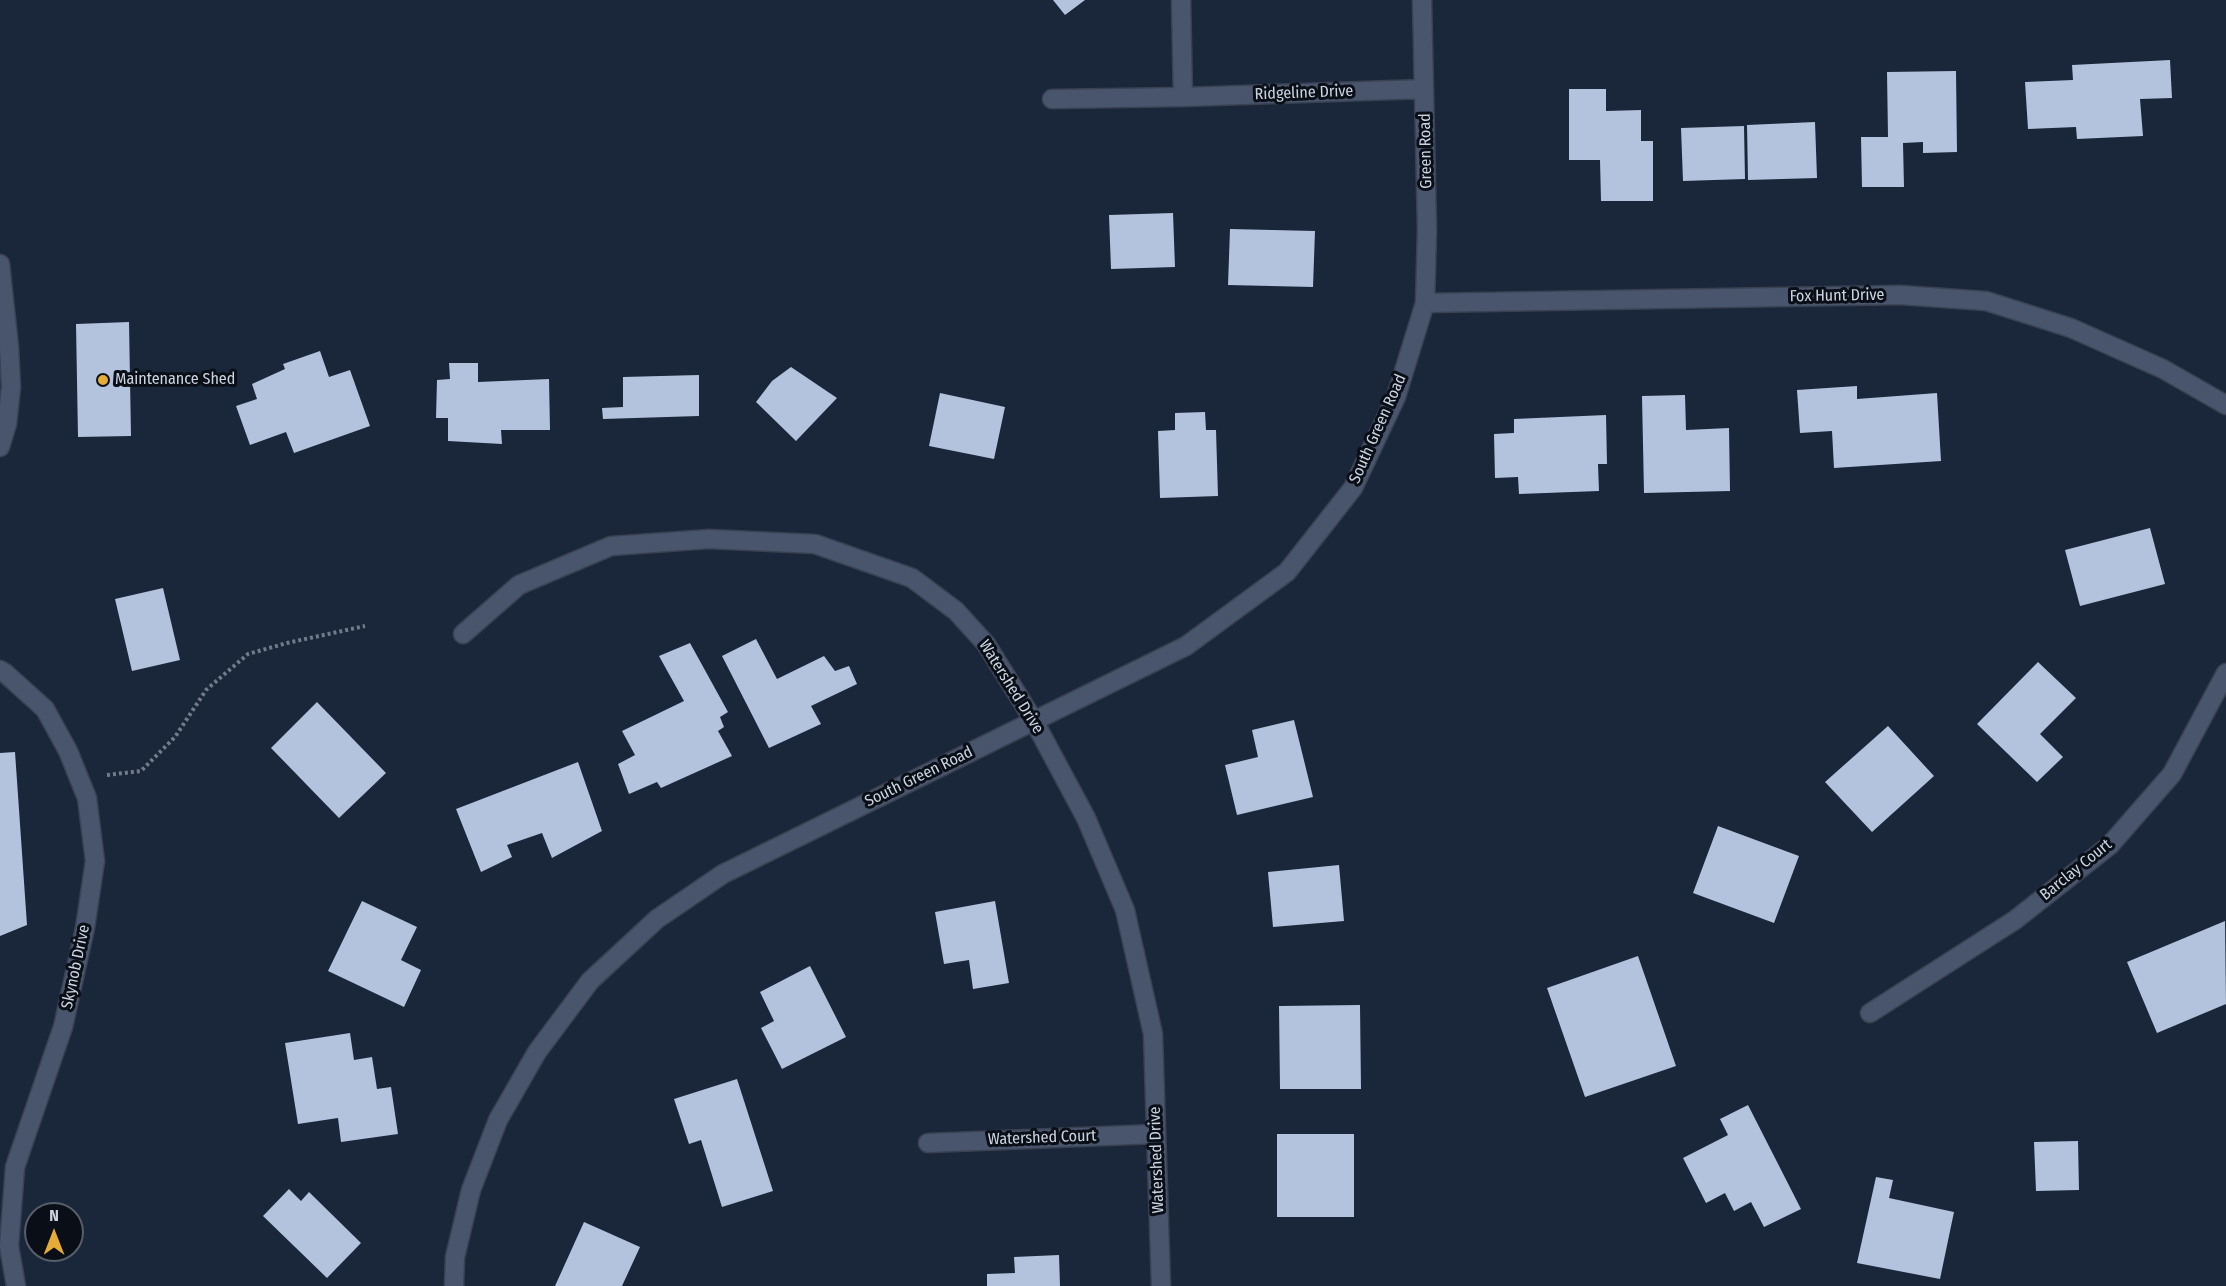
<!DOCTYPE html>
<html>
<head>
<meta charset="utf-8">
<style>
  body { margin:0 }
  #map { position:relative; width:2226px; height:1286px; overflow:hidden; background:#1a2639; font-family:"Fira Sans Condensed",sans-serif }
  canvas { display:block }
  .north { position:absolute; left:24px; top:1202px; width:60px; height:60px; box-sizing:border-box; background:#0a0f17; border:2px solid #585e68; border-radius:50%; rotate:0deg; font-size:16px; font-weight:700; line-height:24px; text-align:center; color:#ccd4e1 }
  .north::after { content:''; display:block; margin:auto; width:21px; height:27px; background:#e6ac36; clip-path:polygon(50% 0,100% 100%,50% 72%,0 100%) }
</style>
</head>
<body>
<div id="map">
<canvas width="2226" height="1286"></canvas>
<div class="north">N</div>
</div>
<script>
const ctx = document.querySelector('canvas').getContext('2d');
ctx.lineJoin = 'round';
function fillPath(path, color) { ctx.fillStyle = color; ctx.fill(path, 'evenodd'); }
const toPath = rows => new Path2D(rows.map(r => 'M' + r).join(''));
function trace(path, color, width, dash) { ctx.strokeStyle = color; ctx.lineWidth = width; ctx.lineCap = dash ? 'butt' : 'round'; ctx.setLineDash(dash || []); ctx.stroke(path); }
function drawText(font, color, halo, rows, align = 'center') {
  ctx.font = font + ' "Fira Sans Condensed",sans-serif'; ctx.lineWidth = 6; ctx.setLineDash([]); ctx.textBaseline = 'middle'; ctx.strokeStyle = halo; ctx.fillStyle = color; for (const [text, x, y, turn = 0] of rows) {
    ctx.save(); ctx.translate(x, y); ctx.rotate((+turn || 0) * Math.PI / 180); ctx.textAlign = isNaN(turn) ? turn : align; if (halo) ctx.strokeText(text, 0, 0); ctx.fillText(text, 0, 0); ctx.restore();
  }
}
fillPath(toPath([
  [1053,0,1085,0,1065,15],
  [2170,60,2172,98,2140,99,2143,136,2077,139,2076,127,2028,129,2025,82,2073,80,2072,65],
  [1956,71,1957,152,1923,153,1923,142,1903,143,1904,187,1862,187,1861,137,1888,137,1887,72],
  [1569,89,1606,89,1606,111,1641,110,1641,141,1653,141,1653,201,1601,201,1600,160,1569,160],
  [1815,122,1817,178,1748,180,1747,125],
  [1744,126,1745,179,1683,181,1681,128],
  [1173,213,1175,267,1111,269,1109,215],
  [1230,229,1315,231,1313,287,1228,285],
  [129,322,131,436,78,437,76,324],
  [320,351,329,377,350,370,370,426,294,453,286,432,250,445,236,406,257,399,252,384,285,369,283,364],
  [449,363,478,363,478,382,549,379,550,430,501,430,502,444,448,441,448,418,436,418,437,380,450,379],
  [791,367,837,398,796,441,756,402,772,381],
  [699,375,699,416,603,419,602,408,623,407,623,377],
  [1857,386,1857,399,1937,393,1941,461,1834,468,1832,431,1800,433,1797,390],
  [940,393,1005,407,994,459,929,446],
  [1685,395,1686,430,1729,428,1730,491,1644,493,1642,396],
  [1205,412,1206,430,1216,430,1218,496,1160,498,1158,431,1175,430,1175,413],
  [1606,415,1607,464,1598,464,1599,491,1519,494,1518,477,1495,478,1494,434,1514,433,1514,419],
  [2150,528,2165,584,2080,606,2065,550],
  [163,588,180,660,132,671,115,599],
  [756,639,777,679,824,656,835,671,849,666,857,684,811,706,821,724,769,748,722,656],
  [690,643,728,712,720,717,724,727,718,731,732,756,661,788,657,782,629,794,618,764,635,755,622,731,684,701,659,656],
  [2038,662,2076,698,2040,734,2063,757,2037,782,1977,724],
  [317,702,386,773,339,818,271,748],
  [1294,720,1313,797,1237,815,1225,765,1258,757,1252,730],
  [1888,726,1934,776,1872,832,1825,782],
  [15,752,27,925,0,936,0,753],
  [578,762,602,831,552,858,542,833,507,845,512,857,481,872,456,809],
  [1718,826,1799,856,1774,923,1693,893],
  [1339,865,1344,921,1273,927,1268,872],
  [362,901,417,927,401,960,421,970,404,1007,328,971],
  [995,901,1009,983,973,989,969,960,944,964,935,912],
  [2225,921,2226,1004,2157,1033,2127,962],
  [1638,956,1676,1066,1585,1097,1547,988],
  [810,966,846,1037,782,1069,761,1028,774,1021,760,992],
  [1360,1005,1361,1089,1280,1089,1279,1006],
  [350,1033,354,1060,372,1057,377,1089,391,1087,398,1134,341,1142,338,1118,298,1124,285,1043],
  [737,1079,773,1191,722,1207,701,1140,689,1144,674,1099],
  [1748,1105,1801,1209,1764,1227,1751,1202,1734,1211,1725,1193,1706,1203,1683,1158,1728,1135,1720,1119],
  [1277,1134,1354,1134,1354,1217,1277,1217],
  [2078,1141,2079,1190,2036,1191,2034,1142],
  [1876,1177,1893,1180,1889,1198,1954,1212,1940,1279,1857,1263],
  [289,1189,301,1201,309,1192,361,1243,327,1278,263,1216],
  [584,1222,640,1247,622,1286,555,1286],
  [1059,1255,1060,1286,987,1286,987,1274,1015,1273,1014,1257]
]), '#b3c3dd');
const minor = toPath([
  [1181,0,1183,97],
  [1052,99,1183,97,1424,89],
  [0,264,9,347,11,387,7,424,0,447],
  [1425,303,1900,295,1986,301,2071,328,2163,369,2226,405],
  [463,634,519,585,611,546,709,539,815,544,912,578,956,611,986,644,1034,721,1086,818,1125,910,1153,1034,1161,1286],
  [0,670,5,673,45,709,68,751,87,798,95,861,85,928,63,1027,15,1167,9,1246,16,1286],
  [1870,1013,2015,920,2110,845,2172,774,2226,673],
  [928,1143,1156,1134],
  [454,1286,455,1257,471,1190,498,1120,537,1052,590,981,657,919,723,874,1186,646,1287,572,1353,488,1396,397,1425,303,1427,230,1422,0]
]);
trace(minor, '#394152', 21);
trace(toPath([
  [107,775,141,771,175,737,206,690,248,654,287,643,365,626]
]), '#717b8b', 4, [3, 3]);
trace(minor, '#48556c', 18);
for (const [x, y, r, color] of [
  [103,380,6,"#e6ac36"]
]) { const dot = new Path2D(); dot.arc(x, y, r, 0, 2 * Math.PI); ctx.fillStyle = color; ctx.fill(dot); trace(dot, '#0a0f17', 2); }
drawText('16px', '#ccd4e1', '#0a0f17', [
  ["Ridgeline Drive",1304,93,-2],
  ["Green Road",1426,151,-91],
  ["Fox Hunt Drive",1837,296,-1],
  ["South Green Road",1378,429,-66],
  ["Watershed Drive",1011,687,58],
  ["South Green Road",919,777,-26],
  ["Barclay Court",2076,870,-39],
  ["Skynob Drive",76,967,-78],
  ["Watershed Court",1042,1138,-2],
  ["Watershed Drive",1157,1160,-92]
]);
drawText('16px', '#ccd4e1', '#0a0f17', [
  ["Maintenance Shed",115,380]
], 'left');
</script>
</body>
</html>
